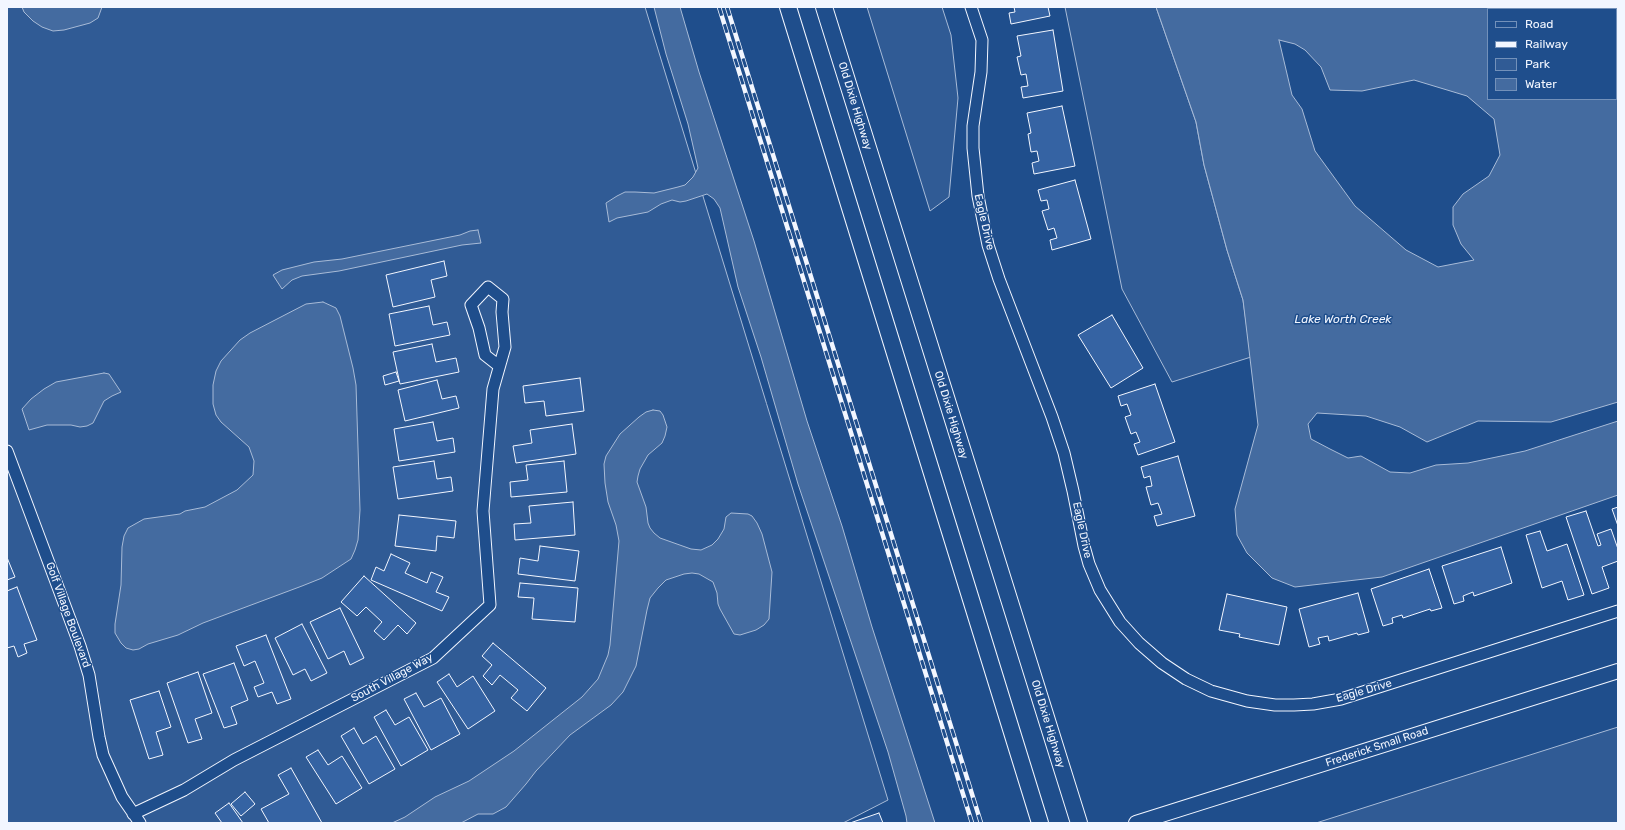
<!DOCTYPE html>
<html>
<head>
<meta charset="utf-8">
<style>
  body { margin:0 }
  #map { position:relative; width:1625px; height:830px; overflow:hidden; background:#1f4e8c; font-family:Rubik,sans-serif }
  canvas { display:block }
  .frame { position:absolute; inset:0; border:8px solid #f2f6ff; pointer-events:none }
  .legend { position:absolute; left:1487px; top:8px; width:130px; height:92px; box-sizing:border-box; background:#1f4e8c; border:1px solid #7391ba; margin:0; padding:5px 7px; list-style:none; font-size:12px; color:#f2f6ff }
  .legend li { display:flex; align-items:center; gap:8px; height:20px }
  .legend b { width:20px; border:1px solid #7391ba }
</style>
</head>
<body>
<div id="map">
<canvas width="1625" height="830"></canvas>
<div class="frame"></div>
<ul class="legend">
<li><b style="height:5px;background:#1f4e8c"></b>Road</li>
<li><b style="height:5px;background:#f2f6ff"></b>Railway</li>
<li><b style="height:11px;background:#305b95"></b>Park</li>
<li><b style="height:11px;background:#446ba0"></b>Water</li>
</ul>
</div>
<script>
const ctx = document.querySelector('canvas').getContext('2d');
ctx.lineJoin = 'round';
function fillPath(path, color) { ctx.fillStyle = color; ctx.fill(path, 'evenodd'); }
const toPath = rows => new Path2D(rows.map(r => 'M' + r).join(''));
function trace(path, color, width, dash) { ctx.strokeStyle = color; ctx.lineWidth = width; ctx.lineCap = dash ? 'butt' : 'round'; ctx.setLineDash(dash || []); ctx.stroke(path); }
function drawText(font, color, halo, rows, align = 'center') {
  ctx.font = font + ' Rubik,sans-serif'; ctx.lineWidth = 3; ctx.setLineDash([]); ctx.textBaseline = 'middle'; ctx.strokeStyle = halo; ctx.fillStyle = color; for (const [text, x, y, turn = 0] of rows) {
    ctx.save(); ctx.translate(x, y); ctx.rotate((+turn || 0) * Math.PI / 180); ctx.textAlign = isNaN(turn) ? turn : align; if (halo) ctx.strokeText(text, 0, 0); ctx.fillText(text, 0, 0); ctx.restore();
  }
}
const green = toPath([
  [7,7,645,7,888,800,843,823,7,823,7,7],
  [867,7,942,7,951,35,958,98,949,197,930,211,867,7],
  [1065,7,1156,7,1196,122,1204,165,1227,250,1243,300,1251,357,1172,382,1122,289,1065,7],
  [1618,727,1618,823,1316,823,1618,727]
]);
fillPath(green, '#305b95');
trace(green, '#a8bbd7', 1);
const water = toPath([
  [22,7,102,7,98,18,90,23,64,30,53,31,42,27,33,21,24,12,22,7],
  [654,7,680,7,699,72,754,241,807,421,842,526,872,627,935,823,907,823,906,816,888,752,798,484,761,357,738,287,720,208,714,199,707,194,686,201,680,202,672,200,661,204,648,212,617,218,609,222,606,203,617,196,625,192,635,192,654,193,678,187,685,185,693,177,698,168,688,124,666,54,654,7],
  [1156,7,1584,7,1585,9,1488,9,1488,99,1616,99,1616,13,1618,12,1618,402,1551,422,1478,421,1427,442,1400,427,1366,416,1317,413,1308,424,1311,439,1330,449,1348,458,1361,456,1390,472,1410,473,1436,465,1468,463,1525,451,1618,421,1618,495,1382,577,1295,587,1272,578,1247,553,1237,535,1235,509,1258,425,1243,300,1227,250,1204,165,1196,122,1156,7],
  [1279,40,1295,44,1305,50,1321,67,1330,90,1362,91,1414,80,1467,96,1494,119,1500,155,1489,176,1463,194,1453,207,1453,225,1461,244,1474,260,1438,267,1406,250,1355,206,1315,151,1302,109,1292,95,1279,40],
  [478,230,481,243,462,245,339,271,302,276,292,280,282,289,273,275,282,270,314,262,342,259,460,235,470,231,478,230],
  [323,302,336,308,340,316,353,368,356,385,360,510,358,540,355,550,351,559,322,578,302,586,203,623,178,635,148,644,139,649,133,650,126,648,121,643,115,633,115,624,121,585,122,547,124,536,128,528,144,519,180,514,185,511,205,507,237,490,253,475,254,461,249,447,221,422,216,415,213,404,213,385,216,371,221,361,240,340,250,333,306,304,323,302],
  [104,373,109,374,121,392,112,396,104,401,93,423,87,426,80,427,71,425,47,425,29,430,22,409,31,399,44,389,56,382,104,373],
  [653,410,660,411,663,415,667,427,665,436,662,443,648,455,640,469,638,476,637,482,646,507,648,523,650,528,654,533,660,538,691,549,701,550,712,545,718,539,724,529,726,517,731,513,748,514,752,516,757,523,762,534,772,572,769,619,764,625,756,630,740,635,734,634,720,609,718,604,717,593,713,582,699,574,692,573,684,574,666,580,658,588,650,598,647,610,636,666,623,692,611,705,570,735,536,771,526,784,506,807,493,814,478,814,461,823,392,823,405,817,435,797,469,781,514,751,582,697,598,679,608,655,610,645,619,541,616,525,608,502,605,483,604,464,606,456,620,434,639,417,646,412,653,410]
]);
fillPath(water, '#446ba0');
trace(water, '#a8bbd7', 1);
const building = toPath([
  [1014,7,1048,7,1050,16,1011,24,1009,13,1015,12,1014,7],
  [1053,30,1063,91,1023,98,1021,87,1028,86,1026,74,1021,75,1017,57,1021,56,1017,36,1053,30],
  [1062,106,1075,166,1034,174,1032,163,1039,161,1037,151,1031,152,1028,134,1031,133,1027,113,1062,106],
  [1075,180,1091,239,1052,250,1050,240,1057,238,1054,228,1048,230,1042,211,1049,209,1047,200,1041,201,1038,190,1075,180],
  [444,261,447,276,431,280,435,297,393,307,386,275,444,261],
  [429,306,433,325,447,322,450,335,395,346,389,314,429,306],
  [1112,315,1143,368,1111,388,1078,335,1112,315],
  [432,344,436,362,456,358,459,372,400,384,393,352,432,344],
  [396,372,399,381,385,385,383,376,396,372],
  [580,378,584,411,546,416,544,401,525,403,523,386,580,378],
  [437,380,442,399,456,396,459,408,405,421,398,390,437,380],
  [1155,384,1175,442,1138,455,1134,444,1140,442,1136,432,1131,434,1125,417,1131,415,1127,404,1121,406,1118,396,1155,384],
  [433,422,437,441,453,438,455,452,399,461,394,429,433,422],
  [572,424,576,454,516,463,513,446,532,443,530,430,572,424],
  [1178,456,1195,516,1157,526,1154,516,1162,514,1158,503,1151,505,1146,487,1152,486,1150,476,1144,478,1141,467,1178,456],
  [434,461,437,479,451,477,453,491,398,499,393,467,434,461],
  [564,461,567,492,511,497,510,482,528,480,526,465,564,461],
  [573,502,575,535,515,540,514,524,531,523,529,506,573,502],
  [1618,507,1618,526,1612,509,1618,507],
  [1586,511,1598,546,1601,545,1597,534,1611,529,1618,549,1618,561,1602,567,1609,588,1592,594,1566,517,1586,511],
  [399,515,456,521,454,538,437,536,436,551,395,546,399,515],
  [1540,531,1547,551,1567,544,1584,595,1568,600,1562,581,1542,588,1526,535,1540,531],
  [540,546,579,551,575,581,518,574,520,558,538,561,540,546],
  [1501,547,1512,583,1474,596,1473,592,1463,596,1464,601,1454,604,1442,566,1501,547],
  [391,554,410,563,405,573,427,583,431,572,443,577,436,592,449,597,442,611,371,580,376,567,384,571,391,554],
  [8,560,15,577,7,580,7,561,8,560],
  [1429,569,1442,608,1431,611,1430,609,1403,618,1402,615,1392,618,1393,623,1383,626,1371,589,1429,569],
  [364,576,416,623,407,634,398,625,384,640,374,631,382,622,366,607,357,616,341,602,364,576],
  [520,583,578,588,575,622,532,619,534,598,518,597,520,583],
  [17,587,37,640,24,644,27,653,18,657,14,646,7,648,7,591,17,587],
  [1358,593,1369,632,1358,635,1357,633,1329,641,1328,636,1318,638,1320,644,1309,647,1299,609,1358,593],
  [1227,594,1287,607,1279,645,1239,637,1240,634,1219,630,1227,594],
  [340,608,364,658,350,665,344,651,328,659,310,622,340,608],
  [302,624,327,673,311,681,305,669,293,675,275,638,302,624],
  [266,635,291,699,277,704,272,692,258,697,254,687,264,683,255,661,244,666,236,646,266,635],
  [493,643,546,688,527,711,511,698,518,690,500,675,492,685,483,676,492,665,482,656,493,643],
  [234,663,248,700,231,707,237,724,224,728,203,674,234,663],
  [198,672,212,713,195,719,202,739,188,743,167,683,198,672],
  [449,674,457,687,473,676,495,711,468,729,437,682,449,674],
  [159,691,171,727,156,732,163,755,149,759,130,700,159,691],
  [416,693,424,707,441,698,460,734,431,750,404,699,416,693],
  [386,710,395,725,409,717,428,750,401,766,374,717,386,710],
  [354,728,363,744,376,736,395,769,369,784,341,736,354,728],
  [318,750,328,765,342,756,362,788,336,804,306,757,318,750],
  [291,768,322,823,269,823,261,809,289,794,278,775,291,768],
  [245,792,255,804,241,816,231,804,245,792],
  [229,803,243,823,222,823,215,813,229,803],
  [879,813,883,823,850,823,879,813]
]);
fillPath(building, '#3563a3');
trace(building, '#f2f6ff', 1);
const minor = toPath([
  [971,7,982,40,981,72,973,126,973,148,978,196,988,245,999,279,1052,417,1064,453,1073,491,1084,546,1089,564,1100,590,1120,622,1139,643,1162,663,1186,679,1211,691,1247,701,1275,705,1294,705,1313,704,1341,699,1618,611],
  [7,451,80,646,89,675,99,737,103,755,122,797,140,823],
  [133,814,184,790,234,760,433,658,490,605,483,511,493,389,505,347,502,312,503,299,488,287,471,305,479,328,485,355,499,366]
]);
const tertiary = toPath([
  [1136,823,1618,671]
]);
const secondary = toPath([
  [788,7,1040,823],
  [824,7,1079,823]
]);
trace(minor, '#f2f6ff', 13);
trace(tertiary, '#f2f6ff', 16);
trace(secondary, '#f2f6ff', 18);
trace(minor, '#1f4e8c', 11);
trace(tertiary, '#1f4e8c', 14);
trace(secondary, '#1f4e8c', 16);
const rail = toPath([
  [719,7,972,823],
  [727,7,981,823]
]);
trace(rail, '#f2f6ff', 4.5);
trace(rail, '#1f4e8c', 3, [9]);
drawText('11px', '#f2f6ff', '#1f4e8c', [
  ["Old Dixie Highway",855,106,73],
  ["Eagle Drive",984,222,77],
  ["Old Dixie Highway",951,415,73],
  ["Eagle Drive",1082,530,78],
  ["Golf Village Boulevard",68,615,70],
  ["South Village Way",392,678,-28],
  ["Eagle Drive",1364,691,-16],
  ["Old Dixie Highway",1048,724,73],
  ["Frederick Small Road",1377,747,-18]
]);
drawText('italic 12px', '#f2f6ff', '#1f4e8c', [
  ["Lake Worth Creek",1343,320]
]);
</script>
</body>
</html>
